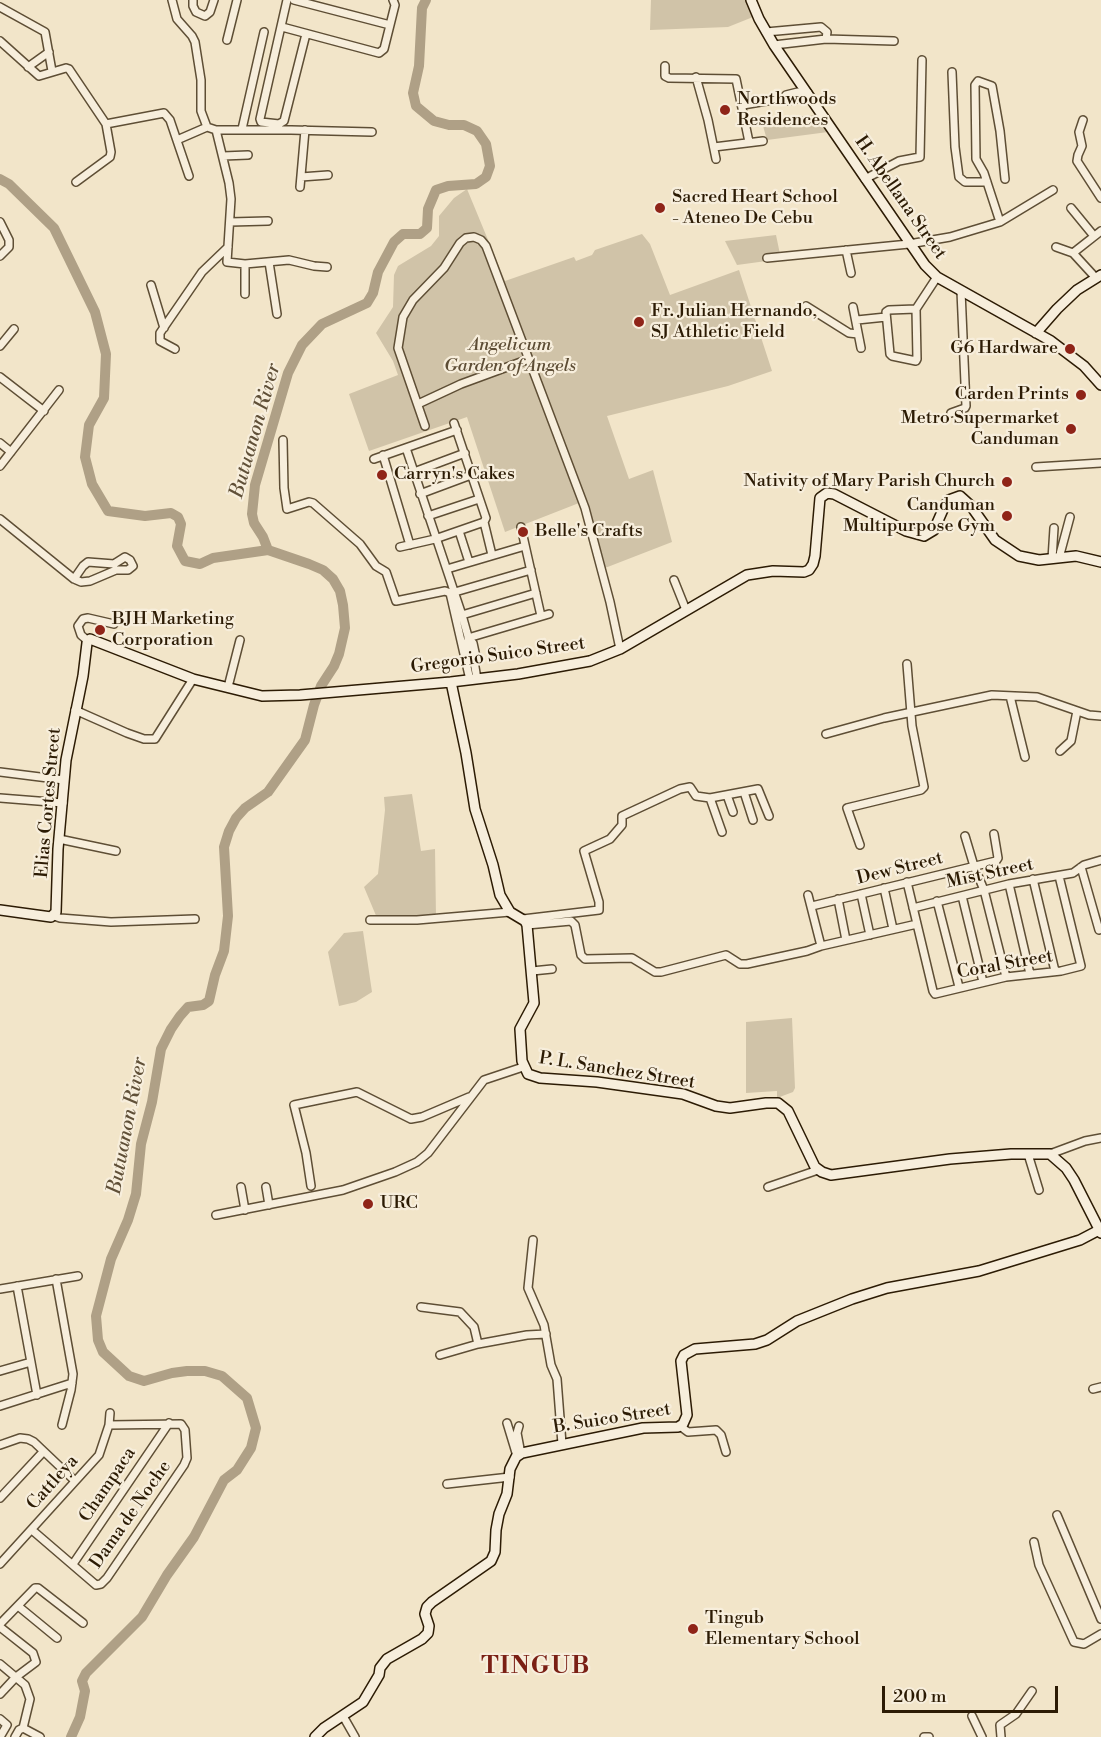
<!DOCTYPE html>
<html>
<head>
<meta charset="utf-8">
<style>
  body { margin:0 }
  #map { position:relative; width:1101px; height:1737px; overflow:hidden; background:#f2e5c9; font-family:"Libre Bodoni",serif }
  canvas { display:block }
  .scale { position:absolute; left:882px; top:1686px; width:176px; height:27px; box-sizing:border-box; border:3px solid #2c1b04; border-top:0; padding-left:8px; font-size:18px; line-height:21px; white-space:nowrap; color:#2c1b04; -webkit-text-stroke:4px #f7eedc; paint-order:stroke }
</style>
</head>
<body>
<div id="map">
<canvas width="1101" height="1737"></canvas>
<div class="scale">200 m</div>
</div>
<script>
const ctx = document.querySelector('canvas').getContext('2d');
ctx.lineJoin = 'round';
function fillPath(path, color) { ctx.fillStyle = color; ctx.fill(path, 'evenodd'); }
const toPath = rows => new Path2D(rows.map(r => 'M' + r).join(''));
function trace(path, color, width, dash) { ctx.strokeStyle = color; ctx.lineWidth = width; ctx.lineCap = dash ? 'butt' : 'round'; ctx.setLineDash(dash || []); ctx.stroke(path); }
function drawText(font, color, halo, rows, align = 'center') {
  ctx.font = font + ' "Libre Bodoni",serif'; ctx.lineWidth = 4.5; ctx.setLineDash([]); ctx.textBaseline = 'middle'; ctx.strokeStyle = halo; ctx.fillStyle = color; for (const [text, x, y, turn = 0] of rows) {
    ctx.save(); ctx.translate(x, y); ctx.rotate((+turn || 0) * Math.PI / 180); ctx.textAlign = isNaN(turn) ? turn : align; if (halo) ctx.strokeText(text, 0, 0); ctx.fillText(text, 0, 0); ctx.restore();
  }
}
fillPath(toPath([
  [651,0,745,0,753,17,728,27,650,30],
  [817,115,828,132,767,140,761,119],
  [467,189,505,281,574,257,576,261,592,255,595,250,642,234,650,244,670,295,739,270,772,371,728,386,607,416,629,479,653,470,672,542,605,568,600,551,594,553,579,503,505,532,467,417,369,451,349,394,398,375,393,361,376,333,393,307,394,275,398,266,431,246,439,236,439,216,454,198],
  [776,235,781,259,737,265,725,241],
  [412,794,421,851,435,849,436,917,377,918,364,887,378,874,385,810,384,797],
  [363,931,372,992,356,1002,339,1006,328,952,344,933],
  [792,1018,795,1088,793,1092,777,1098,777,1091,746,1093,746,1022]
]), '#d0c3a8');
trace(toPath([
  [0,179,9,184,54,228,95,312,106,354,104,398,89,425,85,457,92,484,108,511,145,516,171,513,178,517,181,524,177,546,185,561,200,564,213,558,268,550],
  [71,1737,80,1717,85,1691,82,1681,86,1673,142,1617,167,1575,194,1537,224,1480,237,1470,251,1448,256,1428,247,1398,222,1376,205,1371,187,1371,172,1373,144,1381,129,1376,103,1352,98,1340,96,1316,111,1259,128,1220,136,1194,141,1144,152,1102,161,1049,171,1029,180,1016,188,1007,203,1005,209,1001,215,975,224,951,228,916,224,847,229,831,236,818,245,808,268,792,305,740,314,705,321,686,334,666,339,654,345,628,343,605,340,591,333,579,323,570,309,564,268,550,263,537,254,523,252,514,255,485,288,373,302,345,322,324,367,303,373,293,378,272,394,242,403,234,420,234,427,228,428,209,436,190,448,186,476,184,486,177,490,166,486,144,477,131,464,125,449,125,434,121,416,106,413,93,419,66,422,8,426,0]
]), '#afa086', 10);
const street = toPath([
  [172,0,177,19,192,36,195,42,201,80,201,111,207,127],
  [193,0,193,6,196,12,205,16,210,12,214,0],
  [287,0,260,119,261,122,279,124,284,121,306,34],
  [294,0,390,25],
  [0,7,45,32,52,71],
  [282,27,379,53,384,49,395,5,393,0],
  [766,32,821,27,827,32,826,39],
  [227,40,237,0],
  [0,41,39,76,66,68,69,69,106,124,111,152,110,157,76,182],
  [774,45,826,39,894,41],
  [665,66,665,76,669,78,736,79,749,142],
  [28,67,49,52],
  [952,72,955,147,959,177,965,182,987,182],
  [696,77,708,120,716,159],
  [784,98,788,101,801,98,802,95],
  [743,105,784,98,786,95,798,92,802,95,808,93],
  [1083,120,1079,132,1082,146,1078,155,1077,161,1101,198],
  [106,124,164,113,170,120,189,176],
  [242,129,264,32],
  [216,130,229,183,231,199,227,262,245,264,289,260,314,266,327,267],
  [177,140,207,127,216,130,291,130,372,132],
  [714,147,763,141],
  [223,156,248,155],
  [301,177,328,175],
  [865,179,899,161,920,157,922,60],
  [300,187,305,130],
  [1071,208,1094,236],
  [0,222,9,240,9,247,0,256],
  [230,222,268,221],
  [1000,222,984,173,976,159,975,85,978,81,992,86,1000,131,1005,179],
  [1056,247,1073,253,1101,231],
  [846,250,851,273],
  [1073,253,1095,277],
  [767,258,909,244,950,237,1000,222,1053,190],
  [269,262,277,314],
  [245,264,245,294],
  [151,285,164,328],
  [806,306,849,333,858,334],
  [853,307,861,348],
  [916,309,917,359,916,361,892,356,890,354,886,312,889,310,916,309],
  [916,309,937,277],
  [857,320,886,317],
  [0,346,14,329],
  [175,349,160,341,160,333,202,272,228,247],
  [0,377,44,411],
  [418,404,461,384,529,359],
  [951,413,965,408,966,406,961,291],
  [454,423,486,518,484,522,492,555],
  [425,426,398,348,403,317,413,300,444,268,460,243,466,238,474,237,481,240,486,246,585,508,610,602,620,649],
  [283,440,284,488,287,509,309,502,313,503,360,544,376,566,386,572,396,601,445,591,450,593,470,680],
  [0,443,11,452],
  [406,448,462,615,469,640,466,643,470,658,474,661,477,679],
  [383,455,410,545],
  [374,459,457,430],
  [0,466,59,390],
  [1036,467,1101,463],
  [414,472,465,453],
  [420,494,471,475],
  [428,516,479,499],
  [0,519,74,579,81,582,90,581,116,570,128,570,133,566,130,560,125,557,114,564],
  [521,527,541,616],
  [459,531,469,562],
  [400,547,435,539,484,522],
  [1059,558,1070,517],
  [1052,559,1054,528],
  [447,569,525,546],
  [74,579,83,566,88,562,114,564],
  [674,580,686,610],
  [455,592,531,570],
  [462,615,536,593],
  [468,638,549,614],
  [469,640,473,643,476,657,474,661],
  [88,641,81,635,78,626,83,619,88,618,114,624],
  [228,687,240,640],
  [1010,696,1025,757],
  [75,710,127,733,144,739,155,739,193,679],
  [826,734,884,718,992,695,1037,697,1089,715,1101,716],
  [1060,751,1071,741,1077,711],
  [0,772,64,780],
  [744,792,753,820],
  [727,795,733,812],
  [0,798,63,803],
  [710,798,722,832],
  [965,836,974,866,984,890,1006,977],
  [59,839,116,851],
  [860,845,847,808,921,790,924,787,912,726,907,664],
  [1081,867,1099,930],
  [1033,879,1055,971],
  [907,882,933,991,935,994,1006,977,1061,971,1081,966,1059,876],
  [1009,884,1030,974],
  [884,888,893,929],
  [861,894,870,935],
  [808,895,821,946],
  [962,896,983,982],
  [838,899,846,940],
  [937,901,959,987],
  [812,906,996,861,998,858,994,834],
  [913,908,1009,884,1073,873,1084,865,1101,860],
  [54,916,60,918,111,922,195,919],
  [523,919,599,910,599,902,584,851,610,839,622,825,622,816,680,789,690,787,696,796,710,798,758,789,769,816],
  [370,920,417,920,510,912],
  [527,925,571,921,575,925,581,955,585,959,632,958,655,972,661,972,726,955,740,964,747,964,807,951,821,946,917,924],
  [532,971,552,969],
  [1028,1154,1039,1190],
  [1050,1154,1085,1141,1101,1138],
  [311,1186,306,1153,294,1105,357,1092,411,1119,422,1117,469,1097],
  [241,1187,245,1210],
  [266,1187,269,1205],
  [768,1187,818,1170],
  [216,1215,343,1190,395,1172,417,1162,428,1153,484,1080,523,1067],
  [533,1240,528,1288,544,1325,551,1365,557,1379,562,1444],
  [56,1279,73,1374,71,1390,62,1425],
  [17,1286,37,1395],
  [0,1289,78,1276],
  [421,1307,460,1312,474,1327,478,1344],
  [440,1355,478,1344,527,1335,546,1334],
  [0,1371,31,1362],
  [1093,1389,1101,1387],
  [0,1406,72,1383],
  [507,1423,517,1456],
  [519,1426,517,1433,521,1454],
  [680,1426,688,1432,716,1430,721,1435,726,1452],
  [0,1445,20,1438,28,1439,34,1442,75,1481],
  [447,1484,510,1477],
  [0,1498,43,1452],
  [1057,1515,1101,1619],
  [32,1530,96,1585,101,1584,107,1578,184,1465,187,1458,185,1430,181,1424,109,1425],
  [1034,1542,1039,1565,1074,1642,1084,1644,1101,1634],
  [0,1564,99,1455,109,1425,110,1413],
  [73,1564,169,1423],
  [18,1606,57,1638],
  [0,1624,35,1588,38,1588,83,1623],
  [0,1627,33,1653,36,1662,16,1677,0,1694],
  [0,1664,25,1685,30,1699,23,1728,19,1730,15,1737],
  [343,1716,355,1737],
  [972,1716,982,1737],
  [0,1719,7,1725,0,1737],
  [23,1728,40,1737],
  [924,1737,929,1737],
  [1001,1737,1000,1725,1016,1714,1032,1691]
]);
const secondary = toPath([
  [751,0,759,19,774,45,925,265,937,277,1051,341,1084,366,1101,385],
  [1036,333,1057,309,1077,290,1101,275],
  [451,682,466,753,475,809,493,865,500,895,510,912,525,921,527,925,534,1003,520,1029,522,1061,528,1074,540,1078,597,1082,683,1094,716,1106,730,1108,766,1103,778,1103,788,1111,815,1167,822,1172,831,1175,950,1159,1011,1154,1050,1154,1066,1168,1074,1180,1101,1233],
  [0,910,51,917,56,912,58,849,66,760,83,676,87,643,90,639,193,679,262,696,300,695,451,682,518,674,590,661,620,649,747,575,773,571,804,572,809,570,813,564,815,556,820,498,827,493,834,494,906,531,924,536,934,530,945,505,949,500,960,496,971,506,995,540,1019,556,1039,560,1076,556,1101,562],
  [315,1737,324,1728,363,1702,379,1675,380,1668,387,1659,422,1639,428,1633,429,1626,425,1614,427,1607,432,1602,491,1561,495,1552,496,1530,499,1514,507,1494,510,1469,516,1457,522,1453,643,1428,678,1427,683,1424,687,1415,681,1361,684,1355,695,1349,755,1344,767,1340,797,1321,852,1299,887,1288,979,1271,1080,1240,1101,1229]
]);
trace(street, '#5e4e35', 10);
trace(secondary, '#2c1b04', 12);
trace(street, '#f7eedc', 7);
trace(secondary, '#f7eedc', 9);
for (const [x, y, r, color] of [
  [725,110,6,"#8f2418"],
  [660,208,6,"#8f2418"],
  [639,322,6,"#8f2418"],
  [1070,349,6,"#8f2418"],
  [1081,395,6,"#8f2418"],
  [1071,429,6,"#8f2418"],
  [382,475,6,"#8f2418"],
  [1007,482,6,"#8f2418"],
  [1007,516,6,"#8f2418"],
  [523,532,6,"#8f2418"],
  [100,630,6,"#8f2418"],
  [368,1204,6,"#8f2418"],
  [693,1629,6,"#8f2418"]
]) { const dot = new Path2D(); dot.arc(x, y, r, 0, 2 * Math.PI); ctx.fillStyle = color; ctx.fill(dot); trace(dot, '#f7eedc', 2); }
drawText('18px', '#2c1b04', '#f7eedc', [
  ["Northwoods",737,100],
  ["Residences",737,121],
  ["Sacred Heart School",672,198],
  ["- Ateneo De Cebu",672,219],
  ["Fr. Julian Hernando,",651,312],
  ["SJ Athletic Field",651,333],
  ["G6 Hardware",1058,349,"right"],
  ["Carden Prints",1069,395,"right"],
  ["Metro Supermarket",1059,419,"right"],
  ["Canduman",1059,440,"right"],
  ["Carryn's Cakes",394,475],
  ["Nativity of Mary Parish Church",995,482,"right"],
  ["Canduman",995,506,"right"],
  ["Multipurpose Gym",995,527,"right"],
  ["Belle's Crafts",535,532],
  ["BJH Marketing",112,620],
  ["Corporation",112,641],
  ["URC",380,1204],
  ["Tingub",705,1619],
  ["Elementary School",705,1640]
], 'left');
drawText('18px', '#2c1b04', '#f7eedc', [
  ["H. Abellana Street",900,198,55],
  ["Gregorio Suico Street",498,656,-8],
  ["Elias Cortes Street",49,803,-85],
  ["Dew Street",900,869,-14],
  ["Mist Street",990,874,-12],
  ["Coral Street",1005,965,-10],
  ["P. L. Sanchez Street",617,1071,9],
  ["B. Suico Street",612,1419,-9],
  ["Cattleya",53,1483,-48],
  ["Champaca",108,1485,-56],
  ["Dama de Noche",131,1515,-55]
]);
drawText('italic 18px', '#5d4d35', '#f7eedc', [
  ["Angelicum",510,346],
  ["Garden of Angels",510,367]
]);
drawText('italic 20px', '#605038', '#f7eedc', [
  ["Butuanon River",256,431,-74],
  ["Butuanon River",128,1126,-79]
]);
ctx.letterSpacing = '1.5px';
drawText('bold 24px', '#7a1f14', '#f7eedc', [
  ["TINGUB",536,1667]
]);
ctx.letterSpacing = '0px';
</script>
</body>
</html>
